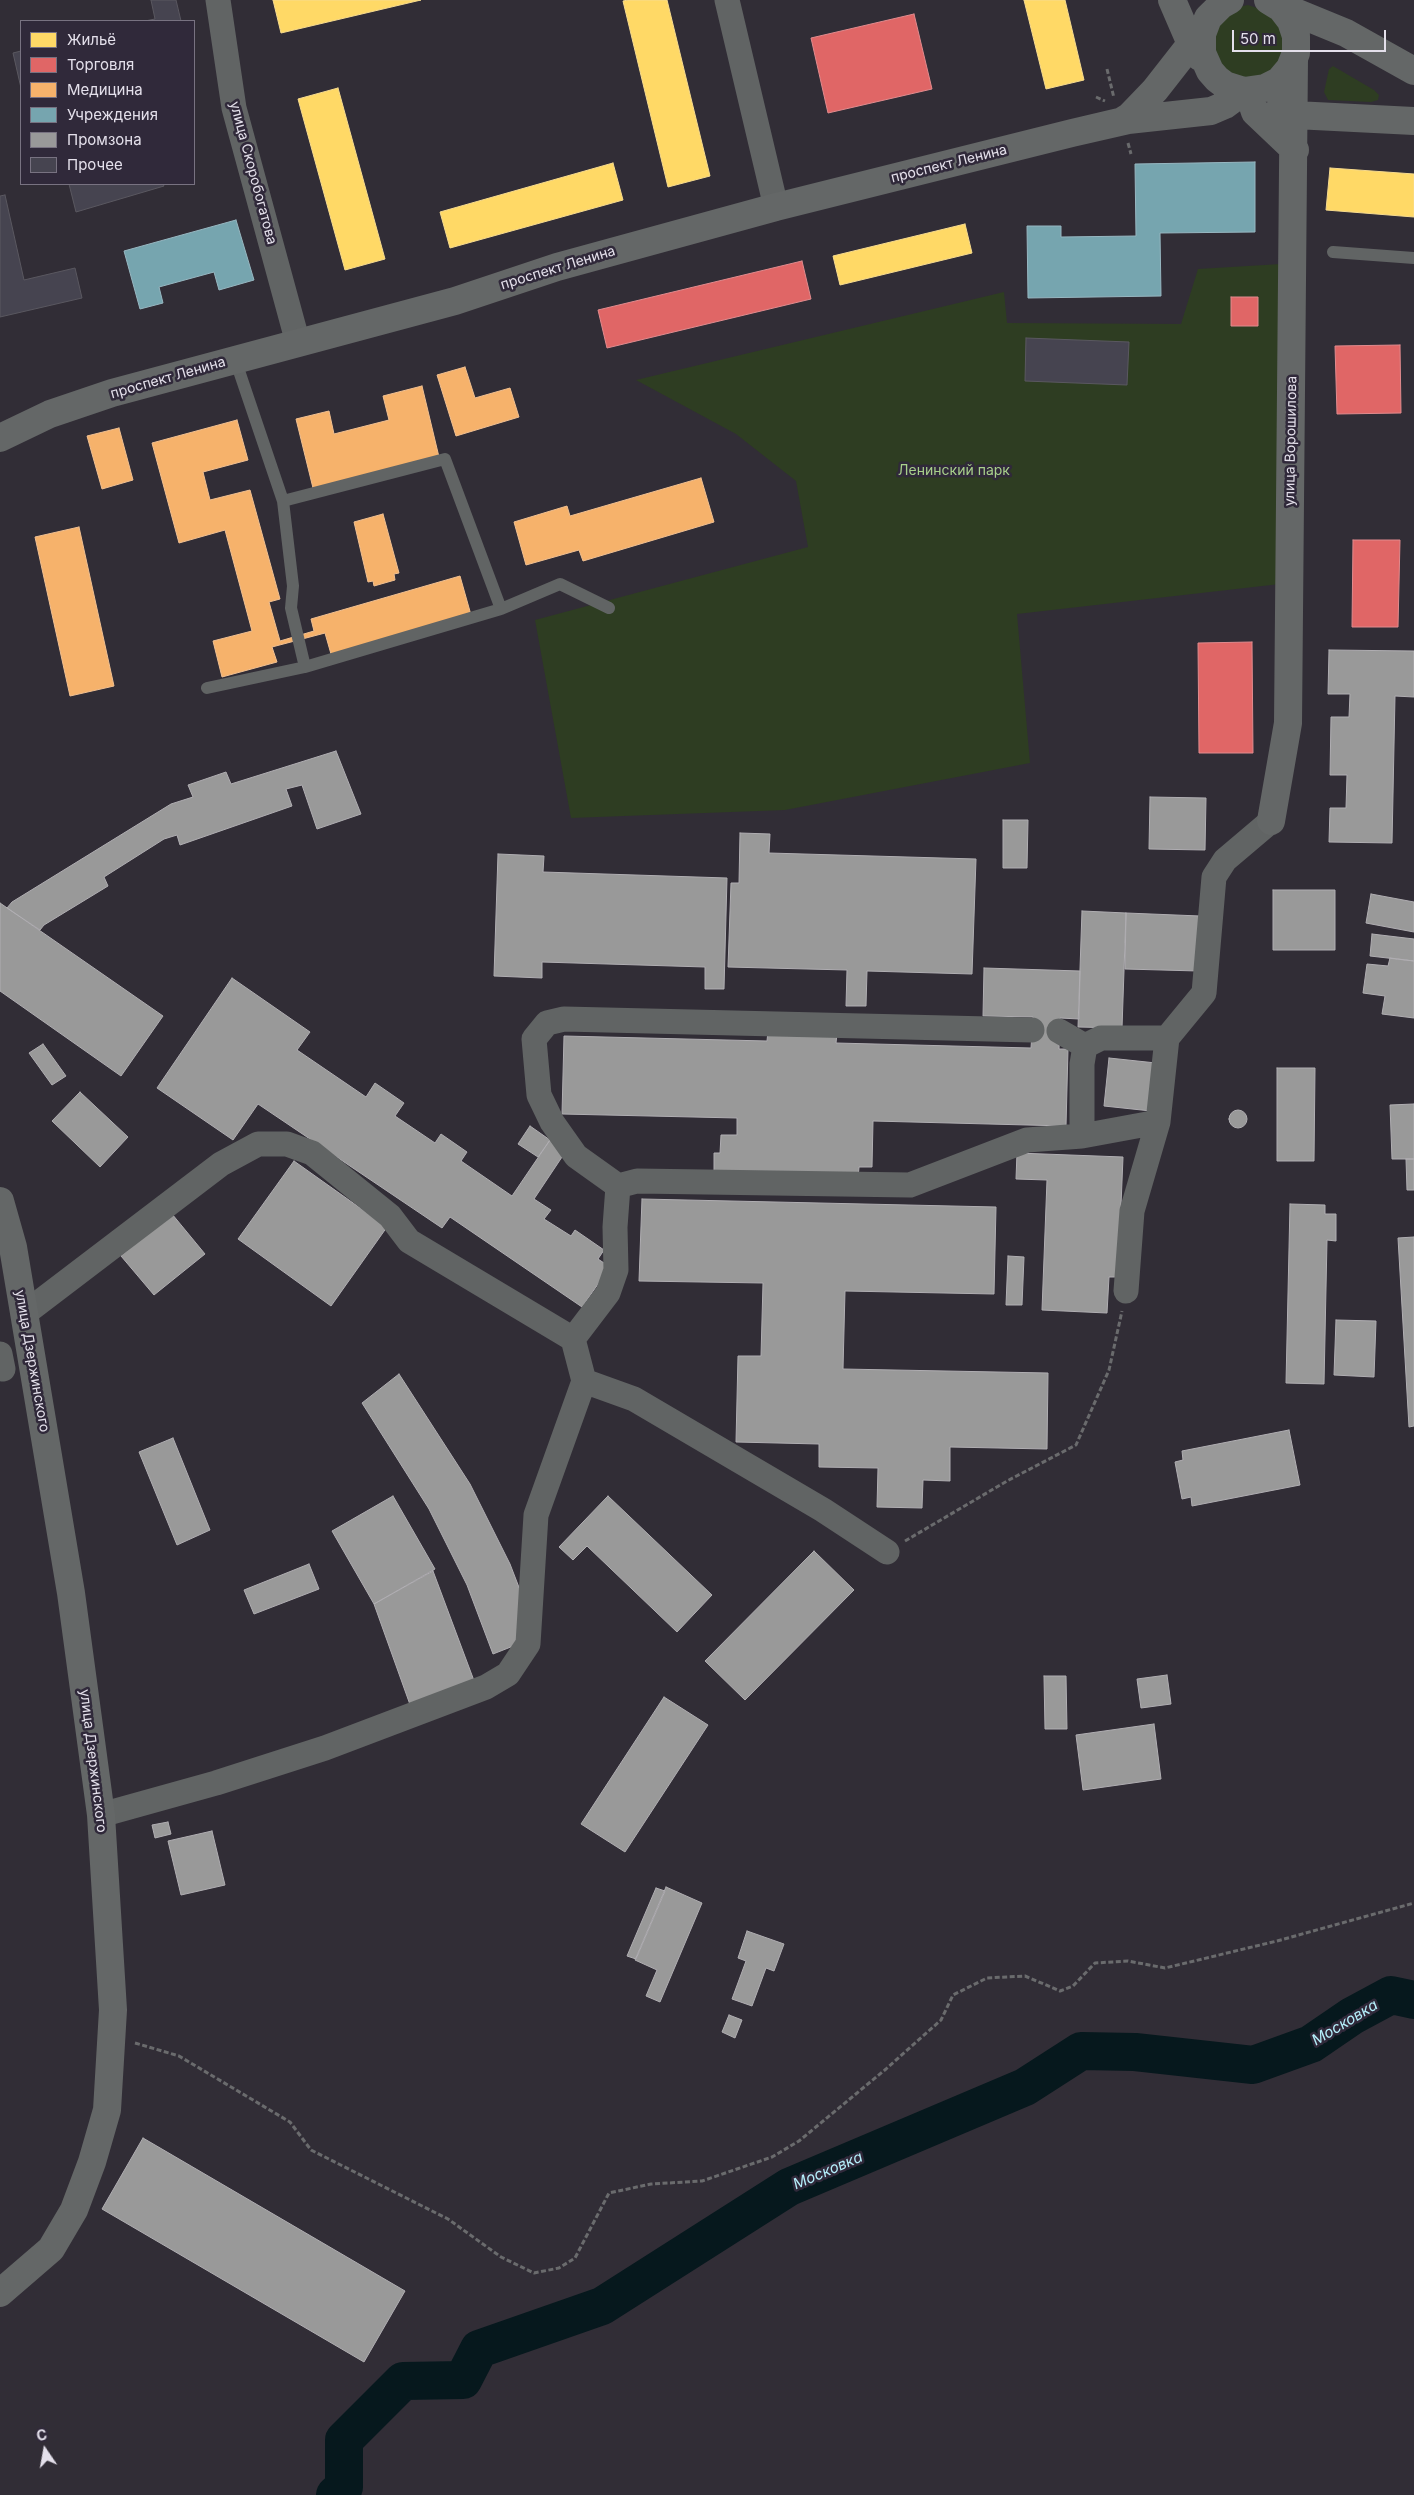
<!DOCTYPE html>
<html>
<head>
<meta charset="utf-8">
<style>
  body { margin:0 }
  #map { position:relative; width:1414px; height:2495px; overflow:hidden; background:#312d36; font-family:Inter,sans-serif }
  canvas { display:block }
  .legend { position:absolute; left:20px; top:20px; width:175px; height:165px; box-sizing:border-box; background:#30293a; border:1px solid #787281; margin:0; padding:6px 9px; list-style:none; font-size:15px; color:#e4e0eb }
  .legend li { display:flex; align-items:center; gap:10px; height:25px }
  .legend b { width:25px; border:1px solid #787281 }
  .north { position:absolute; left:20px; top:2425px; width:50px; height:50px; -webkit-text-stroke:4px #30293a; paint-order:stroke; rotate:348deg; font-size:14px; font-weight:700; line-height:20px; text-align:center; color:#e4e0eb }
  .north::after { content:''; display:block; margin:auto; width:18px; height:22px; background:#e4e0eb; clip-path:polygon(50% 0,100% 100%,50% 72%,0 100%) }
  .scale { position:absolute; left:1232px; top:30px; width:154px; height:22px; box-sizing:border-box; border:2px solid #e4e0eb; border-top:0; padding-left:6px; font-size:15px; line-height:18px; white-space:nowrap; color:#e4e0eb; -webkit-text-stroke:4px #30293a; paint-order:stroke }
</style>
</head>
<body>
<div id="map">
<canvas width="1414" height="2495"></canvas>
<ul class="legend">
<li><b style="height:14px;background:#ffd966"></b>Жильё</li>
<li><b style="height:14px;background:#e06666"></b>Торговля</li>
<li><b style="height:14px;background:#f6b26b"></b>Медицина</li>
<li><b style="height:14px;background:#76a5af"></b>Учреждения</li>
<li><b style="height:14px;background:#999"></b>Промзона</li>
<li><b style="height:14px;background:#464450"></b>Прочее</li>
</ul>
<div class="north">С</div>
<div class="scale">50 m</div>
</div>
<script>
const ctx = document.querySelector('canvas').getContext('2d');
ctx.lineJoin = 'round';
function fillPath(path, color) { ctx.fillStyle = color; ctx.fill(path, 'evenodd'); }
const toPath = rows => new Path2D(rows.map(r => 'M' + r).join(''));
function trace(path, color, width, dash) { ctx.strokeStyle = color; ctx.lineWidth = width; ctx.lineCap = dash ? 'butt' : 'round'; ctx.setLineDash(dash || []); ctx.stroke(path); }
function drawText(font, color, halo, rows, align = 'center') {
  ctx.font = font + ' Inter,sans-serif'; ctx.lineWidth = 5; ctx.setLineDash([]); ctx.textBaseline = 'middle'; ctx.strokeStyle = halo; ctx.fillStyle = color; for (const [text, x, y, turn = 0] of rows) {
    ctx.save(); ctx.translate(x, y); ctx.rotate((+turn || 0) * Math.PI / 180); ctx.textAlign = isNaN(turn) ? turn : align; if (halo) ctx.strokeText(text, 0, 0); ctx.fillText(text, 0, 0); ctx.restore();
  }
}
fillPath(toPath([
  [1248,5,1269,12,1283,28,1284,50,1274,69,1254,79,1232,76,1216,61,1214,28,1238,7],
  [1333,66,1374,90,1379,95,1378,100,1371,102,1328,100,1324,92,1329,69],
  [1281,264,1280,584,1017,614,1030,763,785,810,571,818,535,620,808,547,796,481,736,434,636,380,1004,292,1007,323,1181,324,1198,269]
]), '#2e3d22');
const homes = toPath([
  [273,0,421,0,281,33,273,0],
  [628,0,667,0,710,176,668,187,623,1,628,0],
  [1024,0,1065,0,1084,80,1046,89,1024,0],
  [338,88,385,259,345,270,298,99,338,88],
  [613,163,623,200,450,248,440,212,613,163],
  [1330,168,1414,174,1414,217,1326,210,1330,168],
  [965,224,972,253,840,285,833,256,965,224]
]);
fillPath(homes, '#ffd966');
trace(homes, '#f7db8e', 1);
const shops = toPath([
  [914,14,932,89,828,113,811,38,914,14],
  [802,261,811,299,607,348,598,310,802,261],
  [1231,297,1258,297,1258,326,1231,326,1231,297],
  [1400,345,1401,413,1337,414,1335,346,1400,345],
  [1353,540,1400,540,1398,627,1352,627,1353,540],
  [1252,642,1253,753,1199,753,1198,643,1252,642]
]);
fillPath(shops, '#e06666');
trace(shops, '#e18b8e', 1);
const health = toPath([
  [465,367,475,398,510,388,519,417,456,436,437,375,465,367],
  [422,386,439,457,313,488,296,419,329,411,334,434,389,420,383,396,422,386],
  [237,420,248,460,203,472,210,500,250,490,280,599,269,602,280,641,314,631,311,619,460,576,471,615,331,654,325,633,272,647,277,662,222,677,213,641,252,631,225,530,179,543,152,443,237,420],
  [119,428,133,480,102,489,87,436,119,428],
  [701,478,714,522,583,561,579,550,526,565,514,522,567,506,570,516,701,478],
  [383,514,399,573,394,574,395,580,374,586,373,581,368,582,354,522,383,514],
  [79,527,114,686,70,696,35,537,79,527]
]);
fillPath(health, '#f6b26b');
trace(health, '#f1c091', 1);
const public = toPath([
  [1255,162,1255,232,1160,233,1161,296,1028,298,1027,226,1061,226,1061,237,1136,236,1135,164,1255,162],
  [236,220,254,280,219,290,214,272,159,287,163,303,140,309,124,251,236,220]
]);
fillPath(public, '#76a5af');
trace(public, '#97b7c1', 1);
const industry = toPath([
  [1329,650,1414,651,1414,697,1395,696,1392,843,1329,842,1330,808,1346,808,1347,775,1330,775,1331,717,1349,717,1350,694,1328,694,1329,650],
  [336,751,361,814,317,829,302,785,286,789,292,806,180,845,177,835,164,839,104,877,108,886,44,925,40,930,7,908,12,902,171,804,193,797,188,785,226,772,231,784,336,751],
  [1150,797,1206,798,1205,850,1149,849,1150,797],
  [1003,820,1028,820,1027,868,1003,868,1003,820],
  [740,833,770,834,769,853,976,859,972,974,867,971,866,1006,846,1006,847,970,728,967,731,883,739,883,740,833],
  [498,854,544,856,543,872,727,878,724,989,705,989,705,967,542,962,542,978,494,976,498,854],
  [1273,890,1335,890,1335,950,1273,950,1273,890],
  [1371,894,1414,902,1414,932,1366,923,1371,894],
  [0,903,163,1016,121,1076,0,991,0,903],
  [1082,911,1126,913,1122,1028,1078,1027,1082,911],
  [1126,913,1200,916,1198,971,1125,969,1126,913],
  [1372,934,1414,939,1414,961,1370,956,1372,934],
  [1390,958,1414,961,1414,1018,1382,1014,1385,996,1363,993,1367,964,1388,966,1390,958],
  [984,968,1080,971,1079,1019,1060,1018,1059,1049,1068,1049,1066,1126,873,1121,872,1167,859,1167,858,1179,714,1172,714,1153,720,1153,721,1135,737,1135,737,1118,562,1114,564,1036,767,1041,768,1031,837,1033,836,1043,1031,1048,1033,1017,983,1016,984,968],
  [232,978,310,1032,297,1050,366,1097,375,1083,404,1103,395,1116,435,1143,441,1134,467,1152,461,1161,512,1196,550,1140,566,1151,534,1199,551,1210,544,1219,571,1236,575,1230,604,1250,598,1259,610,1267,582,1307,450,1217,442,1228,258,1104,233,1140,157,1088,232,978],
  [43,1044,66,1076,52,1085,29,1053,43,1044],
  [1109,1058,1156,1063,1151,1111,1104,1106,1109,1058],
  [1277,1068,1315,1068,1314,1161,1277,1161,1277,1068],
  [80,1092,128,1137,100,1167,52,1121,80,1092],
  [1414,1104,1414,1159,1392,1159,1390,1105,1414,1104],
  '1229 1119a9 9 0 1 1 18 0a9 9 0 1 1-18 0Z',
  [530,1126,550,1140,538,1157,518,1144,530,1126],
  [1017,1153,1123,1157,1118,1277,1109,1277,1107,1313,1042,1310,1047,1180,1016,1179,1017,1153],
  [1406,1159,1414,1159,1414,1190,1407,1190,1406,1159],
  [294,1161,387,1227,331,1306,238,1239,294,1161],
  [642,1199,996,1207,994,1294,845,1291,843,1369,1048,1373,1047,1449,950,1447,950,1481,923,1480,922,1508,877,1507,878,1468,819,1467,819,1444,736,1442,738,1356,761,1356,763,1283,639,1281,642,1199],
  [1290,1204,1325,1205,1325,1214,1336,1214,1336,1241,1327,1240,1324,1384,1286,1383,1290,1204],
  [172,1214,205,1254,154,1295,121,1256,172,1214],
  [1414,1237,1414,1426,1409,1427,1398,1238,1414,1237],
  [1008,1256,1024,1257,1022,1305,1006,1305,1008,1256],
  [1336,1320,1376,1321,1374,1377,1334,1375,1336,1320],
  [399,1374,470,1484,510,1564,525,1603,521,1643,493,1654,467,1585,429,1509,362,1403,399,1374],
  [1289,1430,1300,1485,1192,1506,1191,1497,1182,1499,1175,1462,1183,1460,1182,1451,1289,1430],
  [173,1438,210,1530,177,1545,139,1452,173,1438],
  [393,1496,435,1569,374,1604,332,1531,393,1496],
  [608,1496,712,1595,677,1632,587,1546,573,1560,559,1547,608,1496],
  [814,1551,854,1590,745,1700,705,1661,814,1551],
  [309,1564,319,1589,254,1614,244,1590,309,1564],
  [433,1571,476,1686,413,1713,374,1604,433,1571],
  [1167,1675,1171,1704,1141,1708,1137,1679,1167,1675],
  [1044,1676,1066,1676,1067,1729,1045,1729,1044,1676],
  [664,1697,708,1725,625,1852,581,1824,664,1697],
  [1154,1724,1161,1779,1083,1790,1076,1735,1154,1724],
  [168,1822,171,1834,155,1838,152,1825,168,1822],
  [212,1831,225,1885,181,1895,168,1841,212,1831],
  [666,1887,702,1903,660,2002,646,1996,657,1970,635,1960,666,1887],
  [656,1888,665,1891,636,1959,627,1956,656,1888],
  [747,1931,784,1944,774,1971,766,1968,752,2006,732,1999,746,1961,738,1958,747,1931],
  [729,2015,742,2020,735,2038,722,2032,729,2015],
  [143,2138,405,2291,364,2362,102,2209,143,2138]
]);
fillPath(industry, '#999');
trace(industry, '#b0aeb2', 1);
trace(toPath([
  [335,2495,344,2487,344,2440,403,2381,463,2380,479,2349,602,2306,789,2187,1025,2087,1081,2051,1135,2052,1253,2065,1311,2044,1352,2016,1391,1995,1414,2000]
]), '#06181d', 38);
const building = toPath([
  [151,0,176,0,181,21,145,21,155,19,151,0],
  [21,51,21,88,13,53,21,51],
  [69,184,163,184,164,186,76,212,69,184],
  [5,195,24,280,75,268,82,298,0,317,0,196,5,195],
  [1026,338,1129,342,1127,385,1025,381,1026,338]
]);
fillPath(building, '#464450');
trace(building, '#5a5860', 1);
trace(toPath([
  [1107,69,1114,98],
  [1096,97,1105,101],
  [1128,143,1131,154],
  [905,1541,1007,1481,1076,1445,1109,1370,1122,1311],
  [135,2043,179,2056,290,2122,311,2150,448,2219,501,2257,534,2273,559,2268,575,2258,609,2193,651,2184,702,2181,772,2157,799,2141,886,2069,941,2020,953,1995,987,1978,1025,1976,1060,1991,1073,1986,1095,1963,1128,1961,1165,1968,1277,1941,1414,1903]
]), '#6a6b6d', 3, [5, 2.5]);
trace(toPath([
  [1333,252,1414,258],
  [283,501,445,459,501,609,305,667],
  [501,609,560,584,609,608],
  [207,688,305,667,291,608,293,586,283,501,235,359]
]), '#616464', 12);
trace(toPath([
  [218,0,234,108,298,343],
  [727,0,776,207],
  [1059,1031,1085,1046],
  [1082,1136,1082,1064,1085,1046,1101,1038,1167,1038],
  [618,1186,576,1156,552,1122,539,1095,534,1039,547,1023,564,1019,1032,1030],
  [1126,1291,1132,1211,1158,1122,1167,1038,1204,993,1214,877,1225,860,1271,821],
  [24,1314,221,1164,258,1144,287,1144,312,1153,390,1216,409,1241,573,1339],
  [0,1354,3,1369],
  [584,1381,634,1399,823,1510,887,1552],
  [101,1815,216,1783,325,1748,486,1687,508,1674,528,1644,536,1515,584,1381,573,1339,608,1293,616,1270,615,1227,618,1186,637,1181,910,1185,1027,1140,1082,1136,1158,1122]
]), '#616464', 25);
trace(toPath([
  [1172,0,1191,44,1200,57],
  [1230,0,1221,5,1208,18,1202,34,1202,53,1210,71,1217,79,1225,85,1244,91,1265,88,1279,81,1290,68,1296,53,1296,36,1291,21,1281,8,1268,0],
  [1281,8,1295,12,1346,33,1414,71],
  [1248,91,1255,112,1295,150],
  [1280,108,1295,115,1414,121],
  [1122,121,1130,116,1155,90,1191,44,1202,34],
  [0,438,50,414,112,393,455,301,557,267,776,207,1072,133,1128,120,1211,111,1225,105,1244,91],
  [1271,821,1288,723,1294,59],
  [0,1201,13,1247,71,1593,101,1815,113,2010,107,2110,92,2162,74,2210,51,2249,0,2293]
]), '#646767', 28);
drawText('14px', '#e4e0eb', '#30293a', [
  ["проспект Ленина",949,164,-14],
  ["улица Скоробогатова",253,173,75],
  ["проспект Ленина",558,268,-17],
  ["проспект Ленина",168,378,-16],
  ["улица Ворошилова",1291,441,-89],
  ["улица Дзержинского",32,1361,80],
  ["улица Дзержинского",93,1761,83]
]);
drawText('14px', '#a8d08b', '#30293a', [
  ["Ленинский парк",954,471]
]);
drawText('italic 15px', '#b5effb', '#30293a', [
  ["Московка",1345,2023,-31],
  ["Московка",828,2171,-23]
]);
</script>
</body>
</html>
